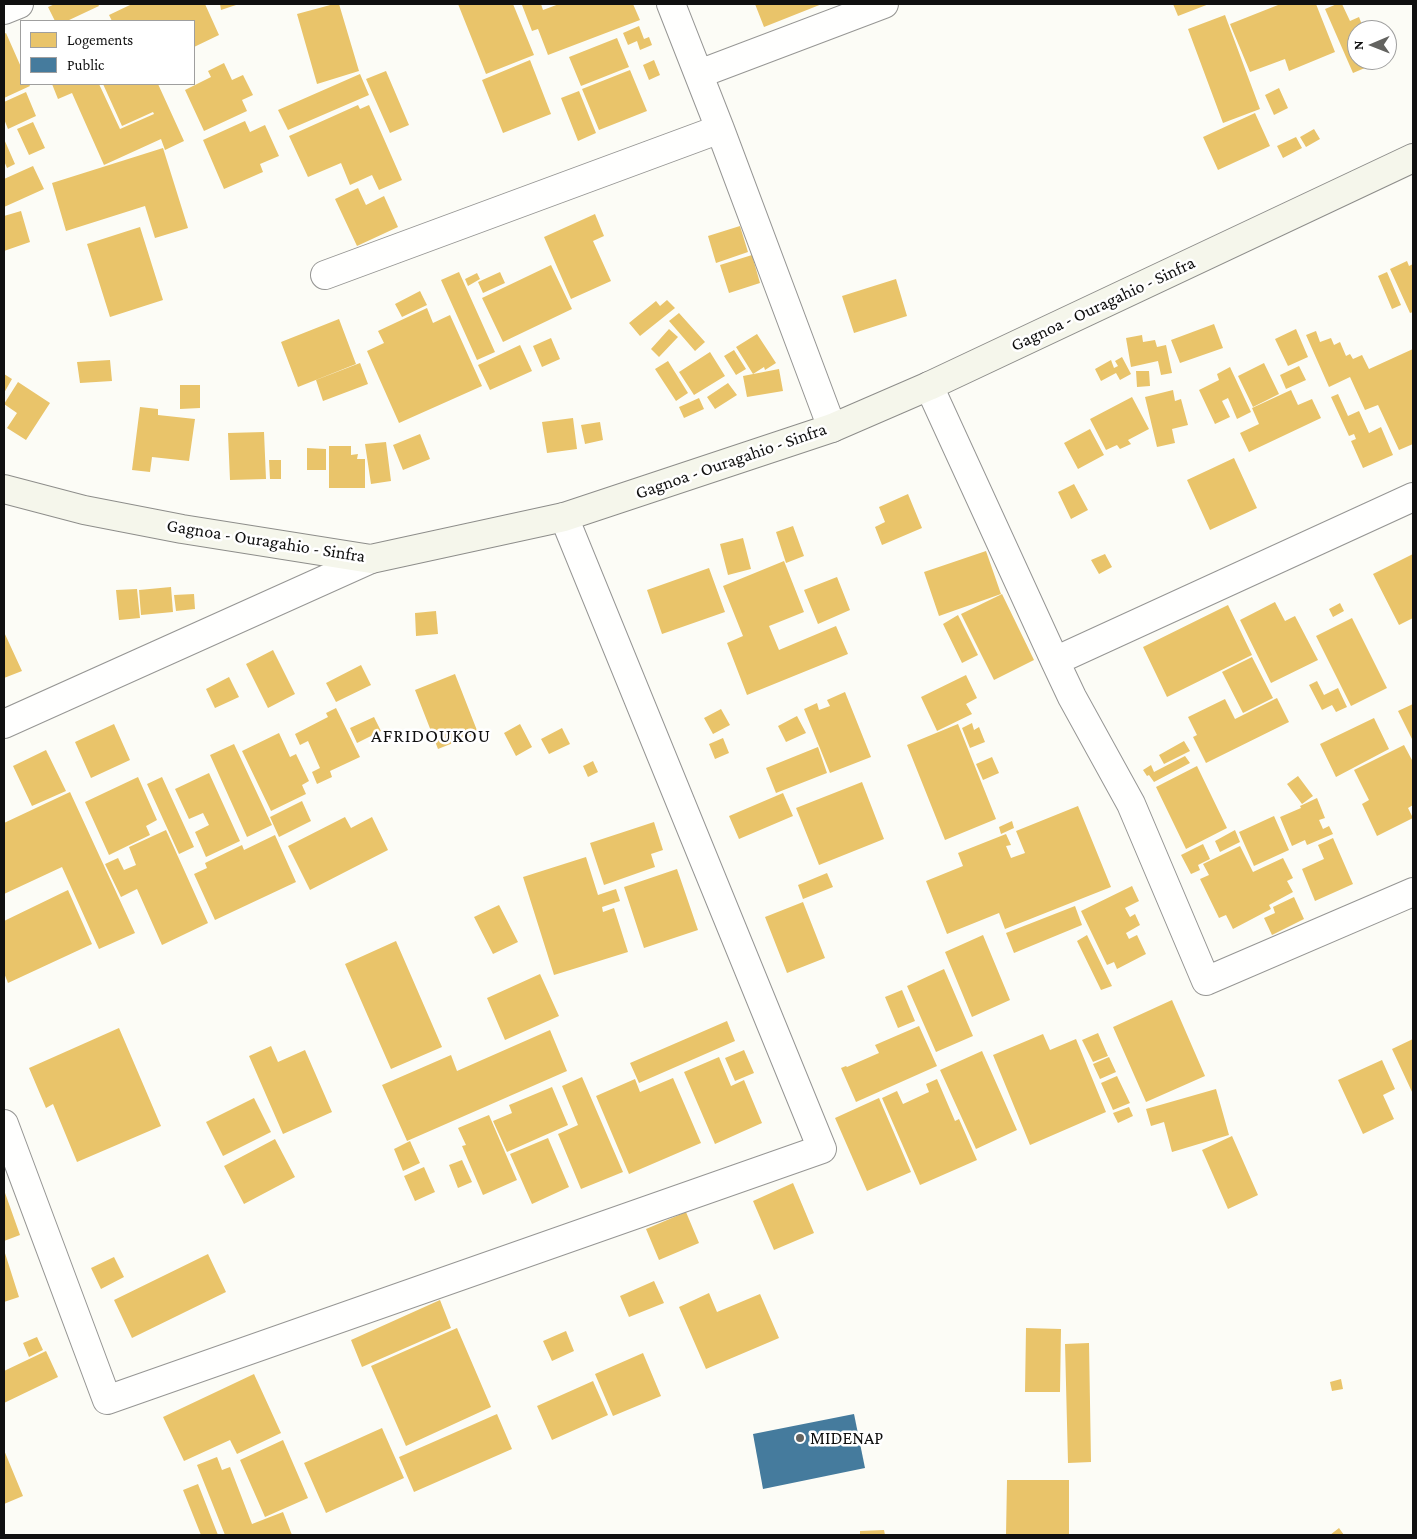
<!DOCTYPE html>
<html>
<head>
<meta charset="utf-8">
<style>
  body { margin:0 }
  #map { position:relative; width:1417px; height:1539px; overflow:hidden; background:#fcfcf6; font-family:"Crimson Pro",serif }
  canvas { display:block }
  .frame { position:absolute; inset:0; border:5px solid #101010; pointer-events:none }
  .legend { position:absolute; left:20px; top:20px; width:175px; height:65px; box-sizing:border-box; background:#fff; border:1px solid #9f9f9f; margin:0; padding:6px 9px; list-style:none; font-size:15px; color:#101010 }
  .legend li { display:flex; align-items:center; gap:10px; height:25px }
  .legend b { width:25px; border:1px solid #9f9f9f }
  .north { position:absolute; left:1347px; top:20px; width:50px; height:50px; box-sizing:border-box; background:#fff; border:1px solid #9f9f9f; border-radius:50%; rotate:269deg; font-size:14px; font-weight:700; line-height:20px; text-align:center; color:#101010 }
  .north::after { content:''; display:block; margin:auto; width:18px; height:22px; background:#636360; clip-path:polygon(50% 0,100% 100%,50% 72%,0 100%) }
</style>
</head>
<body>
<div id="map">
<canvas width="1417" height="1539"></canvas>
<div class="frame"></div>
<ul class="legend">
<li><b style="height:14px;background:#e9c46a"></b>Logements</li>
<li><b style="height:14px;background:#457b9d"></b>Public</li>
</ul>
<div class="north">N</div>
</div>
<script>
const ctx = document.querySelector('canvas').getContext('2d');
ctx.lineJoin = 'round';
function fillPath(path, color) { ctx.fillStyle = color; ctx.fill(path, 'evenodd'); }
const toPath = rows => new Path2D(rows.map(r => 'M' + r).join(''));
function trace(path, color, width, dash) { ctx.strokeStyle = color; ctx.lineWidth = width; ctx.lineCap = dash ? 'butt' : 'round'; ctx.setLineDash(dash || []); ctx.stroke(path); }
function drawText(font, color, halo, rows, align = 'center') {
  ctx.font = font + ' "Crimson Pro",serif'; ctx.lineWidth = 5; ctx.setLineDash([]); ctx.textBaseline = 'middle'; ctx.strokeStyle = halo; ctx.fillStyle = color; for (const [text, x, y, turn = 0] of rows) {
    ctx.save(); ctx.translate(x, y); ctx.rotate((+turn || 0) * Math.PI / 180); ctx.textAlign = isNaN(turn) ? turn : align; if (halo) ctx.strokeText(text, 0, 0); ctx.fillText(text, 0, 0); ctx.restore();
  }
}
fillPath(toPath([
  [55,4,98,4,99,6,67,21,55,21,48,7],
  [129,4,205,4,219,35,194,47,194,21,112,21,109,15,130,5],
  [220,4,239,4,221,10],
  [334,4,339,4,359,71,317,84,297,14],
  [458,4,513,4,534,55,486,74],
  [525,4,541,4,543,10,559,4,633,4,640,20,548,55,538,29,532,31,522,5],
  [755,4,822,4,764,27],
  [1173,4,1209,4,1178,16],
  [1278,4,1316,4,1335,52,1289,71,1285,59,1250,72,1230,24,1278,5],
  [1337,4,1342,4,1350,21,1359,17,1364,30,1357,30,1357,60,1378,60,1379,62,1353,73,1325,9],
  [1225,15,1260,109,1223,123,1188,29],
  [639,26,644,39,649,37,652,45,640,50,637,41,628,45,623,33],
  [6,33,21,67,21,84,29,84,30,86,4,98,4,34],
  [617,38,629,67,581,86,569,57],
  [530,60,551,114,503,133,482,80],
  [654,60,660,75,649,80,643,65],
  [224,63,232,80,243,75,253,95,242,100,247,111,204,131,185,90,211,77,208,71],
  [630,70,647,111,599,130,582,89],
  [386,71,409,125,390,133,366,79],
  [360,74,369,95,288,130,278,110],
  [52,84,99,84,120,129,154,114,153,112,122,126,103,84,158,84,184,141,165,150,161,139,104,165,72,93,58,99],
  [1279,88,1288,108,1274,115,1265,95],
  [579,91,596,133,578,141,561,98],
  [26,92,36,116,8,129,4,119,4,102],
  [358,105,360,109,369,105,402,180,379,190,372,175,350,185,341,163,308,177,289,136],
  [1255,113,1270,146,1218,170,1203,137],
  [245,121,250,132,265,125,279,156,260,164,263,172,224,189,203,140],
  [33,122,45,148,29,155,17,129],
  [1314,129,1320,139,1306,147,1300,137],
  [1296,137,1302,148,1283,158,1277,146],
  [4,139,15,164,7,168,4,161],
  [163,148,188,228,155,238,145,206,66,231,52,183],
  [33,166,44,189,4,207,4,179],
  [358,188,366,205,384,196,398,227,357,246,335,199],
  [21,211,30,242,4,251,4,216],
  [595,214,604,236,593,241,611,281,571,299,544,237],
  [740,226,748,252,716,263,708,236],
  [140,227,163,300,110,317,87,244],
  [752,255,760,283,729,293,720,265],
  [1407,261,1409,266,1413,264,1413,312,1410,313,1390,269],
  [551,265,572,309,503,342,482,298],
  [459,272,495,352,477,360,441,280],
  [500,272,505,283,483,293,478,282],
  [1387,272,1401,305,1392,309,1378,276],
  [477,273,480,279,468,286,465,279],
  [896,279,907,316,854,333,842,296],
  [420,291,427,305,402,317,395,304],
  [667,300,675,308,640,336,629,323,656,301,660,306],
  [427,308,433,323,450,315,482,386,399,423,367,351,384,343,378,331],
  [679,313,705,342,695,351,669,321],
  [339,319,356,364,298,387,281,342],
  [1214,324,1223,348,1180,363,1171,340],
  [669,329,678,337,659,357,651,349],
  [1296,329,1308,357,1288,366,1275,339],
  [1316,331,1320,342,1331,338,1334,345,1340,342,1346,356,1350,354,1353,359,1362,355,1369,369,1413,349,1413,444,1399,450,1378,405,1365,410,1350,377,1329,387,1306,335],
  [757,334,776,363,765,370,764,367,753,374,736,347],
  [1142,335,1143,342,1155,340,1157,347,1166,345,1172,373,1161,375,1158,361,1131,367,1126,338],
  [551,338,560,359,542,367,533,346],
  [520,345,532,371,490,390,478,365],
  [734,350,746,369,736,375,724,356],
  [710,352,725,376,694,395,679,372],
  [1122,357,1131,374,1120,380,1116,373,1101,381,1095,369,1111,360,1114,368,1118,366,1115,361],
  [110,360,112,381,80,383,77,362],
  [668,361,688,393,676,401,655,369],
  [360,363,368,384,323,401,316,380],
  [1264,363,1279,394,1253,407,1238,376],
  [1299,366,1306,380,1286,389,1280,375],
  [1230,367,1251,412,1237,419,1228,398,1222,401,1230,417,1215,424,1199,390,1219,380,1217,374],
  [779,369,783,391,747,397,743,376],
  [1136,371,1149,371,1150,386,1137,387],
  [4,374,12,379,4,393],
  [18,382,50,403,26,440,7,428,17,413,4,404],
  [728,383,737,395,715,409,707,397],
  [180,385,200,385,200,408,180,409],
  [1173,390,1175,401,1181,399,1188,425,1172,429,1175,443,1157,447,1145,397],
  [1291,390,1298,405,1312,399,1321,418,1249,452,1240,433,1259,424,1252,408],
  [1338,394,1348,416,1359,411,1369,433,1381,427,1393,455,1363,468,1351,441,1356,439,1354,434,1349,436,1331,397],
  [1132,397,1149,429,1128,440,1131,444,1120,449,1117,445,1106,450,1090,419],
  [699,398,704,409,684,418,679,407],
  [140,407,158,409,158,415,195,419,189,461,152,457,150,472,132,470],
  [573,418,577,449,547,453,542,422],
  [600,422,603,440,585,444,581,425],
  [1090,429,1104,455,1078,469,1064,443],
  [264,432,266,479,230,480,228,433],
  [420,434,430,459,403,470,393,445],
  [386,442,391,481,371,484,365,444],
  [329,446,351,446,351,455,358,454,357,459,365,459,365,488,329,488],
  [307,448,326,449,326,470,307,470],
  [1234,458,1257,508,1210,530,1187,480],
  [269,460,281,460,281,479,270,479],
  [1074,484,1088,510,1071,519,1058,492],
  [908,494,922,528,882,545,875,527,885,522,879,507],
  [793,526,804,556,786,563,776,532],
  [743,538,751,569,728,575,720,544],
  [986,551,1001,594,939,616,924,572],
  [1105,554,1112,567,1099,574,1091,560],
  [1413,554,1413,618,1399,625,1373,574],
  [784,561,804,612,769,626,779,650,836,626,848,654,747,695,727,643,743,636,723,586],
  [709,568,725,612,662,634,647,590],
  [837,577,850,610,818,624,804,590],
  [171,587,173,612,141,615,139,590],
  [137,589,140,618,119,620,116,590],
  [194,594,195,609,176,611,174,595],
  [1002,594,1034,660,994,680,961,614],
  [1275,602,1285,621,1295,616,1318,660,1271,683,1240,620],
  [1340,603,1344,611,1333,617,1329,609],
  [1228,605,1252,655,1167,697,1143,647],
  [436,611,438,634,416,636,415,613],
  [958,615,978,655,962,663,943,624],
  [1352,618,1387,688,1351,706,1316,636],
  [4,632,22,671,4,678],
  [273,650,295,694,268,708,246,664],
  [1252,657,1273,698,1243,713,1222,672],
  [361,665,371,685,336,702,326,683],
  [455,674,478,733,438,749,415,690],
  [966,675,977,698,966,704,972,714,937,731,921,697],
  [229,677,239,697,215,708,206,689],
  [1317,681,1324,695,1338,688,1347,707,1336,712,1332,705,1322,710,1309,685],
  [845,692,871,757,830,773,804,709,817,703,819,710,830,706,827,700],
  [1277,698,1289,722,1206,763,1193,737,1197,735,1188,717,1225,699,1235,719],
  [1413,704,1413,741,1398,711],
  [336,708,360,757,330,771,332,777,317,784,312,772,320,768,308,741,300,745,295,734,328,717,326,713],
  [721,709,730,725,713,734,704,718],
  [797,716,806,733,786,742,778,726],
  [374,717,381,731,357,743,350,728],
  [1374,718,1389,749,1336,777,1320,744],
  [972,723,974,730,979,727,985,742,970,748,962,728],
  [114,724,130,760,91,778,75,742],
  [520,724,532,747,516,756,504,733],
  [958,724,996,819,945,840,907,745],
  [562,728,570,744,549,754,541,739],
  [279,733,290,757,296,754,309,781,302,785,306,794,271,811,242,751],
  [723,738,729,753,715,759,709,744],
  [1184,741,1190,751,1164,764,1159,755],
  [234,744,272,825,247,837,210,755],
  [1404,745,1413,762,1413,805,1408,808,1413,818,1377,836,1362,804,1369,800,1354,770],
  [818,747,827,773,776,793,766,768],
  [46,750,66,791,32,806,13,766],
  [1185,756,1190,763,1154,782,1149,775,1147,776,1143,770,1151,765,1154,772],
  [992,757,999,773,983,780,976,764],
  [593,761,598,772,588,777,583,766],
  [1197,766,1227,828,1186,849,1156,787],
  [209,773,240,841,206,857,195,832,209,825,203,813,189,819,175,789],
  [1298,776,1313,796,1302,804,1287,784],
  [138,777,157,820,146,826,150,835,109,855,85,802],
  [162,777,194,847,179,854,147,784],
  [862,782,884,839,819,865,796,808],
  [70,792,135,933,99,949,62,867,4,894,4,823],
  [783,793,793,816,739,839,729,816],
  [1317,798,1325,818,1319,820,1323,829,1329,826,1333,834,1307,845,1305,840,1292,846,1280,817,1301,808,1300,806],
  [302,801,311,821,279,837,270,817],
  [1078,806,1111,887,1005,929,999,913,947,934,926,881,963,866,958,853,1006,834,1011,845,1006,846,1011,858,1025,853,1016,831],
  [1274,816,1289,850,1254,866,1239,832],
  [345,817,351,828,372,817,388,850,310,890,288,846],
  [1012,821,1014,828,1001,834,999,827],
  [654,822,663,850,651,854,655,867,604,885,590,843],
  [166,830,208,923,162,945,137,889,121,897,105,864,118,858,124,870,136,865,129,847],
  [1235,830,1240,842,1220,852,1215,841],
  [275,835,296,882,215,920,194,874,207,868,205,863,242,845,244,850],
  [1333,838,1353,884,1315,901,1302,869,1324,859,1318,845],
  [1203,844,1210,859,1198,865,1200,870,1191,874,1181,855],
  [1240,846,1253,872,1283,858,1293,878,1287,881,1293,892,1269,905,1271,909,1233,929,1226,915,1219,918,1200,879,1209,875,1203,864],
  [586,857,598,895,616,889,620,901,602,907,603,912,614,908,628,952,554,975,523,877],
  [677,869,698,930,644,948,624,887],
  [827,873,833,887,803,899,798,885],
  [1132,886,1139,901,1125,908,1130,917,1135,914,1140,925,1126,933,1129,939,1137,935,1146,954,1117,969,1114,962,1107,965,1081,911],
  [68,890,92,944,8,983,4,973,4,921],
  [1294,897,1304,919,1272,935,1264,918,1275,913,1273,907],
  [803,902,825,958,787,973,765,917],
  [499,905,518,942,493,954,474,917],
  [1075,906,1082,925,1014,953,1006,933],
  [983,935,1010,1000,972,1017,945,952],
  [1087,935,1112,986,1101,990,1077,941],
  [396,941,442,1047,391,1069,345,964],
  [944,969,973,1036,936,1052,907,986],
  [540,974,559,1016,505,1040,487,998],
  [902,990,915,1021,898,1028,885,997],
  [1172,1000,1205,1076,1146,1102,1113,1027],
  [727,1021,735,1041,639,1083,630,1063],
  [919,1026,937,1066,856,1102,841,1068,846,1066,847,1067,879,1053,875,1045],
  [119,1028,161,1126,77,1162,53,1104,46,1108,29,1068],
  [550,1030,567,1071,407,1141,382,1085,451,1055,457,1071],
  [1098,1033,1108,1056,1093,1062,1082,1040],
  [1043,1034,1050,1050,1076,1039,1106,1112,1030,1145,993,1055],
  [1413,1039,1413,1094,1392,1049],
  [271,1046,278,1062,305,1050,332,1112,283,1134,249,1056],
  [744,1050,754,1073,735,1081,725,1058],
  [982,1051,1017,1130,976,1149,940,1070],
  [719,1057,731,1086,744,1080,762,1123,715,1144,684,1072],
  [1109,1057,1116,1072,1100,1079,1093,1064],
  [1382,1060,1395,1089,1383,1095,1394,1119,1363,1134,1338,1080],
  [1117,1076,1130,1103,1113,1110,1101,1083],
  [582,1077,623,1172,581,1189,558,1134,578,1125,562,1086],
  [673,1078,701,1143,629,1174,596,1096,635,1079,640,1092],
  [937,1079,955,1121,959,1119,977,1160,920,1185,882,1098,897,1091,903,1104,929,1092,926,1084],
  [552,1087,568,1125,507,1152,493,1121,512,1113,509,1105],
  [1216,1089,1229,1135,1172,1152,1164,1122,1151,1126,1146,1109],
  [254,1098,271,1132,223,1156,206,1122],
  [879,1098,911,1172,867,1191,835,1118],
  [1129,1107,1133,1116,1118,1123,1113,1113],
  [489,1115,517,1180,483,1195,462,1146,466,1145,458,1128],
  [1232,1136,1258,1195,1228,1209,1202,1150],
  [548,1138,569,1187,532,1204,510,1154],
  [275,1139,295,1177,244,1204,224,1166],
  [410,1141,420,1163,403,1171,394,1149],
  [462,1160,472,1182,458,1188,449,1165],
  [424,1167,435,1192,415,1201,404,1176],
  [793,1183,814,1233,774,1250,753,1201],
  [4,1190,20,1235,4,1241],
  [686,1212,699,1243,659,1260,646,1229],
  [4,1250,19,1297,4,1302],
  [208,1254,226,1292,132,1338,114,1300],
  [114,1257,124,1277,101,1289,91,1268],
  [654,1281,664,1303,629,1317,620,1296],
  [709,1293,717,1312,760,1294,779,1338,706,1369,679,1307],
  [440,1300,451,1328,362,1367,351,1340],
  [457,1328,491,1407,406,1446,371,1366],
  [1026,1328,1061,1329,1060,1392,1025,1392],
  [566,1331,574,1351,552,1361,543,1341],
  [37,1337,43,1350,29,1357,23,1343],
  [1089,1343,1091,1462,1068,1463,1065,1344],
  [46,1351,58,1377,4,1403,4,1371],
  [643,1353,661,1396,613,1416,595,1374],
  [254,1374,281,1433,237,1454,230,1440,184,1461,163,1417],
  [1341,1379,1343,1389,1332,1391,1330,1382],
  [593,1381,608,1415,552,1440,537,1406],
  [497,1414,512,1449,414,1492,399,1457],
  [382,1428,404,1478,326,1513,304,1463],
  [283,1440,308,1498,265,1517,240,1460],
  [4,1450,23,1496,4,1504],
  [217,1457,222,1470,230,1467,252,1524,283,1512,292,1535,225,1535,197,1465],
  [1007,1480,1069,1480,1069,1535,1006,1535],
  [198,1484,218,1535,201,1535,183,1490],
  [1339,1528,1344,1535,1330,1535],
  [884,1530,885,1535,860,1535,860,1531]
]), '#e9c46a');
fillPath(toPath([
  [854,1414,865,1468,763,1489,753,1434]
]), '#457b9d');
const minor = toPath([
  [671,4,720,129,832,428],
  [4,10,19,4],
  [699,74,884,4],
  [325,275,720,129],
  [929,386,1055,661,1072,697,1131,804,1206,981,1413,892],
  [1055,661,1413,497],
  [4,724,371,559],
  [4,1124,107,1400,822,1149,564,517]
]);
const secondary = toPath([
  [4,489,84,510,182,529,371,559,564,517,832,428,929,386,1413,158]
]);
trace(minor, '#969694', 30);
trace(secondary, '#8d8d8a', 30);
trace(minor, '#fffffe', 28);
trace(secondary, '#f5f6eb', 28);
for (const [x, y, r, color] of [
  [800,1438,5,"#636360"]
]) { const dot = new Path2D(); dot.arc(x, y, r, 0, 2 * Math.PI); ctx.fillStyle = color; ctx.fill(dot); trace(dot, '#fff', 2); }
drawText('18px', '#101010', '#fff', [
  ["Gagnoa - Ouragahio - Sinfra",1103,304,-25],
  ["Gagnoa - Ouragahio - Sinfra",731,461,-19],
  ["Gagnoa - Ouragahio - Sinfra",266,541,9]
]);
drawText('18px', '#101010', '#fff', [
  ["MIDENAP",810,1438]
], 'left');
ctx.letterSpacing = '1px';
drawText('19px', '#101010', '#fff', [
  ["AFRIDOUKOU",431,736]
]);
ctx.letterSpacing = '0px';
</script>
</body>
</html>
